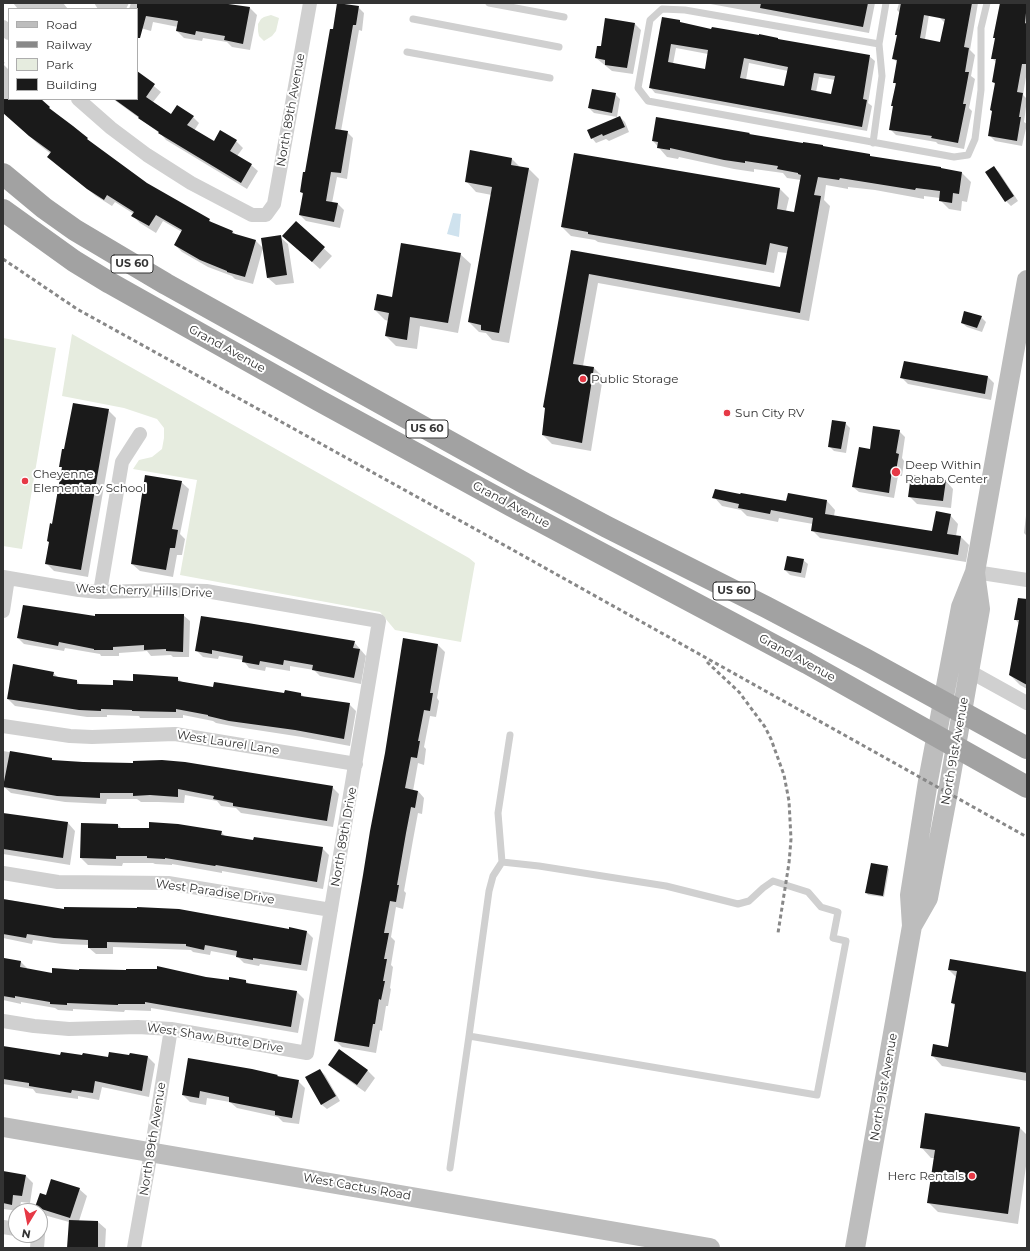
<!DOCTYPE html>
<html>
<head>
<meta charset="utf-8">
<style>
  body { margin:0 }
  #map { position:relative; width:1030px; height:1251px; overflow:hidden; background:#fff; font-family:Montserrat,sans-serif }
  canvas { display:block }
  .frame { position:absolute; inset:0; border:4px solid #333; pointer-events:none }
  .legend { position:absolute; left:8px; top:8px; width:130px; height:92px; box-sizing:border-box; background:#fff; border:1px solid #adadad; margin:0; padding:5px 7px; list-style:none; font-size:12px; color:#333 }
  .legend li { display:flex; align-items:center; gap:8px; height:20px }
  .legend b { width:20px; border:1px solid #adadad }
  .north { position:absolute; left:8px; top:1203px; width:40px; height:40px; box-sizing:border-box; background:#fff; border:1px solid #adadad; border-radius:50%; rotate:190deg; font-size:11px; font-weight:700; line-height:16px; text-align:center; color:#333 }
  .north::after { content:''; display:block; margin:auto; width:14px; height:18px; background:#e63946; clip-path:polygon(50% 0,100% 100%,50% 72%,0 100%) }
</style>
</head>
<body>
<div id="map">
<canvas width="1030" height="1251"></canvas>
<div class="frame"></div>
<ul class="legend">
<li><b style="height:5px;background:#bdbdbd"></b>Road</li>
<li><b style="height:5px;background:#888"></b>Railway</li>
<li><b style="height:11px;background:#e6ecdf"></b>Park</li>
<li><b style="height:11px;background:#1a1a1a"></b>Building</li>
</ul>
<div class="north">N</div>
</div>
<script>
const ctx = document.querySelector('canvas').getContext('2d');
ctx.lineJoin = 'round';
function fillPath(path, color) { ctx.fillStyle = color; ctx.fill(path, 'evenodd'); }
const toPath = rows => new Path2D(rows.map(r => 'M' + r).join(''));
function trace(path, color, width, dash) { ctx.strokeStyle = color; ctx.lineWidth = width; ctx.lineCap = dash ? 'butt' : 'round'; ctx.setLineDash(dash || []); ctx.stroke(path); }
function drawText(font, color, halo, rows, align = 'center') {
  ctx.font = font + ' Montserrat,sans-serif'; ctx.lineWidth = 4; ctx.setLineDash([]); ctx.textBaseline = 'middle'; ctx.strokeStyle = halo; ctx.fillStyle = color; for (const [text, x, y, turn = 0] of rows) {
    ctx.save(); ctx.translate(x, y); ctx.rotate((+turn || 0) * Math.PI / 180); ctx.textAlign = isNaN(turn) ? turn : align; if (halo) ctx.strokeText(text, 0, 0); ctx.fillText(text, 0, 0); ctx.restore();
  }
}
fillPath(toPath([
  [271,15,279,18,276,31,272,36,264,41,259,36,258,31,258,24,261,19,264,17],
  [72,334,469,558,475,563,461,642,395,630,380,612,180,575,197,480,133,469,139,460,152,457,162,449,164,438,164,428,157,419,124,408,62,396],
  [3,338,56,348,22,549,3,546]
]), '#e6ecdf');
fillPath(toPath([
  [453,213,461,214,459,237,447,234]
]), '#cfe2ee');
fillPath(toPath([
  [13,3,63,3,68,9,18,9],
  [94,3,129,3,126,9,98,9],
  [131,3,217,3,250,8,257,15,250,50,232,47,227,42,203,38,202,41,184,38,177,31,178,27,153,22,151,31,137,27,137,9,129,9],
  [705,3,875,3,869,33],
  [899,3,931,3,923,51,941,44,945,23,940,18,943,3,978,3,970,50,975,55,971,76,975,79,969,108,972,111,964,149,938,144,936,142,896,135,890,129,894,107,892,106,896,85,894,82,898,63,894,59,900,13,897,10],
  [1001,3,1027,3,1027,71,1023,95,1027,99,1024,122,1027,124,1022,146,995,141,989,135,996,85,993,82,996,62,992,58,996,39,994,37],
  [358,7,364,13,362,31,359,30,341,131,347,132,353,138,347,179,337,177,332,203,338,204,344,210,340,228,306,221,300,215,304,195,301,192,306,174,334,31],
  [679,21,682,24,712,30,778,39,780,40,869,56,875,61,868,103,872,106,867,131,655,93,650,87],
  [676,48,708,54,706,70,673,64],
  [749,63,788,71,785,87,746,80],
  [819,77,835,80,832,95,816,92],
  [635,24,641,30,633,74,612,71,596,58,602,47],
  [3,61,5,63,3,64,9,70,9,99,40,99,57,115,109,157,146,184,209,220,213,224,233,232,237,236,256,241,263,248,253,284,235,279,232,276,208,267,182,252,175,245,182,232,163,221,156,233,140,223,133,216,134,214,115,202,112,206,96,196,56,164,49,157,51,154,37,143,3,111],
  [137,72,161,92,153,102,172,115,193,117,199,123,194,131,214,142,236,141,243,148,237,156,251,165,258,171,247,189,166,140,161,134,113,99,137,99],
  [615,94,620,99,617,117,594,113,589,108],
  [620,117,625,122,629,132,609,141,606,139,596,143,592,138],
  [749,134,751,135,869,155,872,157,962,173,971,182,967,202,962,201,961,211,949,209,940,200,940,198,924,196,924,199,875,190,848,187,848,189,826,185,824,200,830,206,809,321,598,283,583,366,594,368,603,377,591,451,552,444,543,435,572,251,781,288,787,253,778,252,774,273,598,242,595,240,571,236,562,227,780,189,789,198,786,211,795,213,801,180,787,178,783,173,754,169,754,172,734,169,679,157,678,159,667,157,653,141],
  [511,158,521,168,529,169,539,179,509,343,492,340,486,333,479,332,469,322,492,195,476,192,466,181],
  [994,168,999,172,1018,201,1011,206,1006,201],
  [296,223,332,256,320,269,291,243],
  [280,237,288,244,294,283,276,285,268,278,262,239],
  [460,254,471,264,458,333,420,326,417,349,396,346,386,336,389,321,385,320,375,310],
  [981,317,986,322,982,332,967,327,962,323],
  [944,368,988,377,994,383,991,400,908,384,901,377],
  [108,410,116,418,88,577,54,571,46,563,62,468,60,466],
  [845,423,850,428,846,453,834,451,829,446],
  [899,431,905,437,902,458,904,461,902,476,898,476,894,498,859,492,853,487,871,450],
  [946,481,953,489,951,508,917,504,909,496],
  [181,482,189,489,180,534,185,539,182,555,177,555,173,577,140,571,132,564],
  [789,494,827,501,835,510,834,516,933,532,950,515,958,524,956,536,961,537,969,545,966,562,820,538,812,530,813,524,779,518,778,522,747,516,741,510,722,506,714,497,787,503],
  [1027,507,1027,536,1024,533],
  [803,560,808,564,805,578,790,575,785,570],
  [1027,600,1027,689,1020,685,1010,675,1019,624,1015,619],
  [183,615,190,621,189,657,173,657,171,655,151,656,147,651,119,653,119,656,101,656,100,654,65,648,64,651,24,644,18,638,96,617],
  [404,639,438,645,445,652,437,698,439,701,436,717,430,716,424,747,426,749,424,765,418,763,413,791,418,791,424,798,422,814,418,813,413,840,404,891,406,893,403,909,396,907,391,937,395,941,391,965,393,967,390,988,391,989,388,1006,386,1006,382,1031,380,1030,376,1053,342,1047,335,1040,386,753],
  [354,642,366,656,361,684,320,676,314,670,290,666,290,671,266,667,265,671,249,668,243,660,219,656,218,659,203,657,196,650],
  [53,673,59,678,77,681,81,686,114,686,134,682,177,678,182,682,214,688,285,694,301,694,304,697,349,704,356,711,350,746,302,737,237,727,216,723,213,721,183,715,183,718,140,718,139,716,107,715,107,717,87,717,15,706,8,699],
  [3,751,51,759,53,761,332,787,339,794,333,827,241,813,236,808,221,806,217,801,185,795,184,803,158,802,141,802,137,799,107,799,106,804,65,802,11,793,3,786],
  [3,814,68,823,75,831,70,865,3,854],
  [118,825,122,829,221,832,226,837,254,842,322,848,329,855,323,889,222,871,222,873,172,864,172,865,155,864,153,863,123,863,122,866,88,865,81,858],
  [887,867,889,869,884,897,868,895,866,892],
  [3,899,65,910,307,932,313,938,307,971,260,964,259,966,244,963,237,956,211,951,210,955,193,952,191,950,113,947,113,954,96,954,89,948,89,945,62,944,33,940,32,944,3,938],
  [3,961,21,962,27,968,27,970,53,974,206,978,230,981,246,981,249,984,297,992,304,999,298,1033,151,1008,151,1011,125,1010,124,1012,73,1009,73,1011,58,1010,55,1008,21,1002,21,1004,3,1000],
  [949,970,1027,973,1027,1081,942,1066,932,1055,948,1048,956,1007,952,1003,957,978],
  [3,1047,61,1057,109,1058,130,1056,130,1054,148,1057,155,1064,149,1097,102,1087,99,1100,78,1096,78,1099,36,1093,33,1089,3,1084],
  [340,1051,368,1071,375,1078,365,1092,337,1072,330,1065],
  [189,1059,277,1076,280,1078,298,1081,305,1088,299,1124,283,1122,278,1117,237,1108,230,1102,207,1098,206,1105,190,1102,183,1095],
  [320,1070,325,1075,340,1101,327,1109,322,1105,306,1078],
  [1020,1128,1027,1135,1027,1159,1018,1224,938,1212,928,1202,934,1158,931,1158,921,1147],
  [3,1172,26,1176,33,1183,30,1203,21,1202,19,1211,3,1209],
  [79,1189,87,1196,79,1221,98,1222,106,1229,105,1248,69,1248,69,1222,44,1215,36,1207,47,1196]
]), '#0003');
fillPath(toPath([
  [137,3,221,3,250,7,243,44,224,40,225,36,196,31,195,35,176,31,178,21,146,16,140,38,137,38],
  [337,3,359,6,356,25,353,25,335,129,348,131,341,173,331,172,326,201,338,203,334,222,299,215,303,193,300,192,303,172,305,172,330,29,333,29],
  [761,3,868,3,863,27,760,8],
  [901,3,972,3,964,47,969,48,965,72,969,72,963,104,966,104,958,143,931,138,932,136,889,130,893,106,891,106,896,83,893,83,897,60,892,59,897,35,895,35],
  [924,15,945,19,940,42,920,38],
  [1000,3,1027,3,1025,23,1027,24,1027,64,1022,64,1017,92,1023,93,1019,117,1021,117,1017,141,988,136,992,111,990,110,995,83,992,82,996,59,991,59,995,38,993,38],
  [662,17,680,20,680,22,711,29,712,27,759,35,759,34,778,38,778,39,870,55,863,99,867,100,862,127,649,88],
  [671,44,708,50,705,69,668,62],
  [744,58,788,67,784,86,740,78],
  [814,73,835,76,831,94,811,90],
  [605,18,635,23,627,68,605,65,605,60,595,58,597,46,601,46],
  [137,71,155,84,146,97,171,114,177,105,194,116,187,125,214,141,220,130,237,140,230,151,252,164,241,183,158,133,159,132,138,118,139,117,114,99,137,99],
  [592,89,616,93,612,113,588,108],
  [3,99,41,99,50,107,49,108,73,126,88,138,87,139,147,183,210,219,209,221,233,231,232,233,256,240,245,277,227,272,227,271,200,260,174,245,182,230,156,215,149,226,131,216,134,212,107,195,104,200,87,189,47,157,51,152,29,136,3,113],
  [620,116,625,127,603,136,602,134,591,139,587,130],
  [656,117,750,133,749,134,803,143,803,142,823,145,823,146,870,154,870,156,941,167,941,168,962,172,959,194,953,193,952,203,939,201,940,191,916,188,915,190,840,178,839,180,818,177,814,195,821,196,800,313,589,274,573,364,594,367,582,443,542,435,545,408,543,407,571,250,780,287,788,247,770,243,766,265,588,234,588,232,561,227,574,153,780,188,777,209,794,212,801,175,798,174,798,173,777,169,778,166,745,161,745,163,724,160,670,148,670,150,657,148,658,142,652,141],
  [470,150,512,158,511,165,529,168,499,333,481,330,481,325,468,322,492,187,465,182],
  [994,166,1014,196,1005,202,985,172],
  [296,221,325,247,312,262,282,236],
  [281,235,287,275,267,278,261,238],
  [401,243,461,253,448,323,410,317,407,340,385,336,389,313,374,310,377,294,392,297],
  [964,311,982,316,977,328,961,323],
  [904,361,988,376,985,394,900,378],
  [73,403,109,409,81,570,45,564,49,542,47,541,50,523,52,524,62,467,59,467,62,449,64,449],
  [832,420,846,422,841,449,828,447],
  [873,426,900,430,896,453,899,454,896,471,892,470,889,493,852,487,859,447,870,449],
  [145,475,182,481,172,529,178,530,175,548,170,548,166,570,131,564],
  [911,475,946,480,943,501,908,497],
  [715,489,740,494,741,493,786,501,788,493,827,500,825,514,932,531,936,511,951,514,947,534,961,536,958,555,811,531,813,518,771,510,770,514,738,508,739,504,712,498],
  [787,556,804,559,801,573,784,570],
  [1018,598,1027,599,1027,685,1009,675,1019,620,1014,620],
  [23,605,95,616,95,614,184,614,183,652,166,651,166,649,144,650,144,645,113,647,113,650,94,650,94,649,59,642,58,646,17,638],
  [201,616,248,623,355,641,353,648,360,649,354,678,312,670,313,665,284,660,283,665,260,661,259,665,242,662,243,656,212,650,212,654,195,651],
  [403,638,438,644,430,693,433,693,430,711,424,710,418,741,420,741,417,758,411,757,405,788,418,791,415,808,411,807,406,833,397,885,399,885,396,902,390,901,384,933,389,933,384,959,387,959,383,981,385,981,381,1000,379,999,375,1024,373,1024,369,1047,334,1041,363,875,370,831,385,753],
  [13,664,54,672,53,676,77,680,77,684,113,685,113,680,133,681,133,674,150,675,178,677,178,681,213,687,214,682,284,693,285,690,301,693,301,696,350,703,344,739,295,730,229,721,208,716,208,715,176,709,176,712,132,711,132,710,101,709,101,711,79,710,7,699],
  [10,751,52,758,52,760,83,762,133,763,133,761,162,760,185,762,333,786,327,821,233,806,233,803,213,799,214,796,178,789,178,797,150,795,133,796,133,793,100,793,100,798,57,796,3,787],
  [3,813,68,822,63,858,3,849],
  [149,822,178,824,222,831,221,835,253,840,254,837,323,847,317,882,216,865,215,866,165,858,165,859,147,858,147,856,116,856,116,859,80,858,81,823,118,824,118,828,149,828],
  [871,863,888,866,883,896,865,893],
  [3,899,64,909,64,907,137,908,137,907,179,909,289,929,289,927,307,931,301,965,253,958,253,960,236,957,237,951,205,945,204,950,186,946,186,944,107,942,107,948,88,948,88,940,54,938,27,934,26,938,3,934],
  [4,958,21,961,20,967,52,973,52,968,79,970,79,969,126,970,126,969,157,969,157,966,206,977,229,980,229,977,246,980,246,983,297,991,291,1027,145,1002,145,1004,118,1004,118,1005,67,1003,67,1005,50,1004,50,1002,15,996,15,998,3,996],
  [950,959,1027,972,1027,1073,931,1056,933,1044,948,1047,955,1004,951,1003,957,971,948,970],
  [3,1046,60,1055,61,1052,82,1055,83,1053,108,1057,109,1052,129,1055,130,1053,148,1056,142,1091,95,1081,93,1093,72,1090,71,1093,29,1086,29,1083,3,1079],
  [339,1049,368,1070,357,1085,328,1065],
  [188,1058,252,1069,278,1075,277,1076,299,1080,292,1118,275,1115,275,1111,229,1102,229,1097,200,1091,199,1098,182,1095],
  [320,1069,336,1096,321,1105,305,1077],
  [925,1113,1020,1127,1008,1214,927,1203,935,1150,920,1148],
  [3,1171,26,1175,22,1196,13,1195,12,1205,3,1203],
  [51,1179,80,1188,70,1218,35,1207,40,1193,46,1195],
  [69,1220,98,1221,98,1248,67,1248]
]), '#1a1a1a');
trace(toPath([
  [489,3,564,17],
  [413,19,559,47],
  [879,44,685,10,662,9,650,20,638,88,648,101,954,157,968,155,975,139,981,90,981,28,987,3],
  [407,52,550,78],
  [873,143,882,76,879,44,886,3],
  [502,862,498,813,510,735],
  [450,1168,469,1036,817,1095,846,941,833,938,838,912,821,907,808,892,773,881,763,888,749,901,738,904,666,886,539,866,502,862,493,876,489,891,469,1036]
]), '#d0d0d0', 7);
trace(toPath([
  [3,27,9,33],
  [78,99,111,128,147,155,191,183,252,215,266,215,274,204,310,3],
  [975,572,1027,580],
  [3,577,79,590,100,592,169,590,206,591,379,621,307,1053,171,1029,138,1027,69,1029,34,1026,3,1021],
  [100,592,122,462,140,434],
  [3,611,8,578],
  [969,671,1027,703],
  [3,726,70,736,92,737,175,734,356,764],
  [3,873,58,882,168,883,331,910],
  [3,1227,16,1229],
  [37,1248,38,1235],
  [134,1248,151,1152,171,1029]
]), '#d0d0d0', 14);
trace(toPath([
  [912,926,928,898,948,792,980,609,975,573],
  [3,1127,710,1248],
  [855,1248,912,926,910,895,928,781,961,607,975,572,1027,280]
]), '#bdbdbd', 20);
trace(toPath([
  [3,174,44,208,75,230,166,284,524,483,607,527,766,607,865,659,1027,748],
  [3,210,74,261,110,283,318,400,512,506,807,663,1027,787]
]), '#a2a2a2', 22);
trace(toPath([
  [3,259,77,309,486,535,1027,837],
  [707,662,739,692,765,727,771,739,784,775,789,801,791,839,789,863,778,933]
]), '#888', 3, [4, 3]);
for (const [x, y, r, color] of [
  [583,379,4,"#e63946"],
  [727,413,4,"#e63946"],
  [896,472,5,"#e63946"],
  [25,481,4,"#e63946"],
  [972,1176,4,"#e63946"]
]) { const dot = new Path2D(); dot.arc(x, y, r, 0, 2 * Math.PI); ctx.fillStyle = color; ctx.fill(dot); trace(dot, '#fff', 1.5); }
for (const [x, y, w] of [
  [132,264,42],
  [427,429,42],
  [734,591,42]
]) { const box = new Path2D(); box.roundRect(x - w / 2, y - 9, w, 18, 3); ctx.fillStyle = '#fff'; ctx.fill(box); trace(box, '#333', 1); }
drawText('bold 11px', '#333', null, [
  ["US 60",132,264],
  ["US 60",427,429],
  ["US 60",734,591]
]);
drawText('12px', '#333', '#fff', [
  ["North 89th Avenue",291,110,-80],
  ["Grand Avenue",227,349,29],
  ["Grand Avenue",511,505,28],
  ["West Cherry Hills Drive",144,591,2],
  ["Grand Avenue",797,658,29],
  ["West Laurel Lane",228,743,9],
  ["North 91st Avenue",955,751,-80],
  ["North 89th Drive",344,837,-80],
  ["West Paradise Drive",215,892,8],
  ["West Shaw Butte Drive",215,1038,9],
  ["North 91st Avenue",884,1087,-80],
  ["North 89th Avenue",153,1139,-81],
  ["West Cactus Road",357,1187,10]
]);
drawText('12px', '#333', '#fff', [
  ["Public Storage",591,379],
  ["Sun City RV",735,413],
  ["Deep Within",905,465],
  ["Rehab Center",905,479],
  ["Cheyenne",33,474],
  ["Elementary School",33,488],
  ["Herc Rentals",964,1176,"right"]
], 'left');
</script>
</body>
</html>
